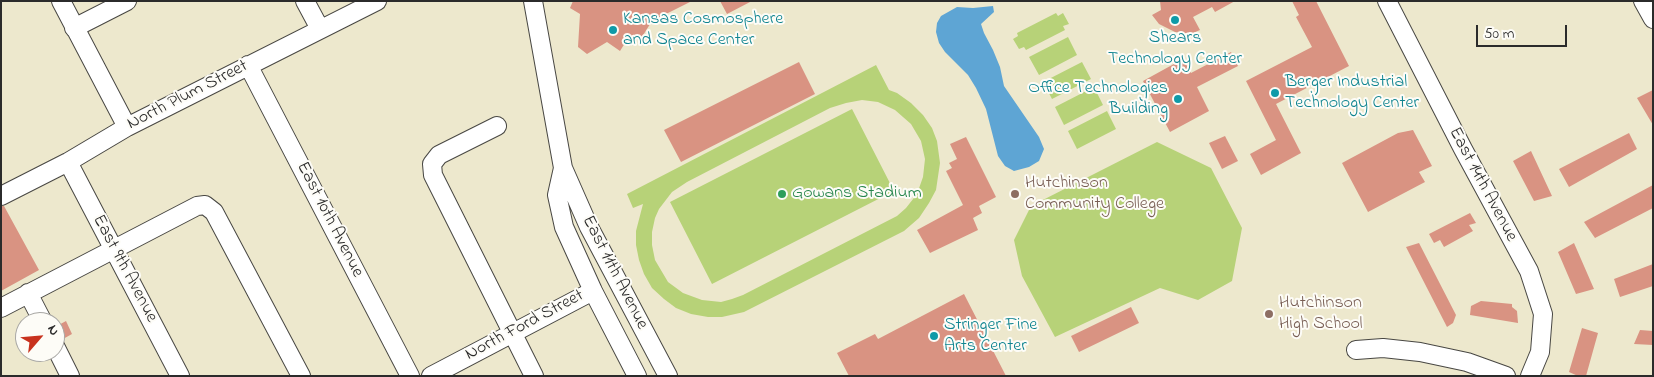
<!DOCTYPE html>
<html>
<head>
<meta charset="utf-8">
<style>
  body { margin:0 }
  #map { position:relative; width:1654px; height:377px; overflow:hidden; background:#ede8cd; font-family:"Indie Flower",sans-serif }
  canvas { display:block }
  .frame { position:absolute; inset:0; border:2px solid #2b2b2b; pointer-events:none }
  .north { position:absolute; left:15px; top:312px; width:50px; height:50px; box-sizing:border-box; background:#fdfcf7; border:1px solid #a9a8a5; border-radius:50%; rotate:63deg; font-size:14px; font-weight:700; line-height:20px; text-align:center; color:#2b2b2b }
  .north::after { content:''; display:block; margin:auto; width:18px; height:22px; background:#c8321e; clip-path:polygon(50% 0,100% 100%,50% 72%,0 100%) }
  .scale { position:absolute; left:1476px; top:25px; width:91px; height:22px; box-sizing:border-box; border:2px solid #2b2b2b; border-top:0; padding-left:6px; font-size:15px; line-height:18px; white-space:nowrap; color:#2b2b2b; -webkit-text-stroke:4px #fdfcf7; paint-order:stroke }
</style>
</head>
<body>
<div id="map">
<canvas width="1654" height="377"></canvas>
<div class="frame"></div>
<div class="north">N</div>
<div class="scale">50 m</div>
</div>
<script>
const ctx = document.querySelector('canvas').getContext('2d');
ctx.lineJoin = 'round';
function fillPath(path, color) { ctx.fillStyle = color; ctx.fill(path, 'evenodd'); }
const toPath = rows => new Path2D(rows.map(r => 'M' + r).join(''));
function trace(path, color, width, dash) { ctx.strokeStyle = color; ctx.lineWidth = width; ctx.lineCap = dash ? 'butt' : 'round'; ctx.setLineDash(dash || []); ctx.stroke(path); }
function drawText(font, color, halo, rows, align = 'center') {
  ctx.font = font + ' "Indie Flower",sans-serif'; ctx.lineWidth = 4; ctx.setLineDash([]); ctx.textBaseline = 'middle'; ctx.strokeStyle = halo; ctx.fillStyle = color; for (const [text, x, y, turn = 0] of rows) {
    ctx.save(); ctx.translate(x, y); ctx.rotate((+turn || 0) * Math.PI / 180); ctx.textAlign = isNaN(turn) ? turn : align; if (halo) ctx.strokeText(text, 0, 0); ctx.fillText(text, 0, 0); ctx.restore();
  }
}
fillPath(toPath([
  [1056,13,1058,16,1063,13,1069,24,1063,26,1065,30,1026,50,1024,47,1019,49,1013,39,1018,36,1017,33],
  [1068,37,1077,55,1039,75,1029,57],
  [1082,62,1091,79,1052,99,1043,82],
  [876,65,889,90,897,93,911,103,923,115,932,128,937,141,940,163,936,190,929,203,919,218,904,231,744,312,722,317,708,317,691,314,676,308,664,299,652,288,644,274,639,260,636,245,636,231,643,204,633,208,627,194],
  [862,100,878,102,895,110,911,124,921,141,925,159,923,177,917,194,906,208,897,216,743,295,732,299,721,302,702,300,683,293,668,282,655,260,652,245,652,232,655,218,659,209,672,192,687,182,830,108,846,103],
  [1094,87,1103,105,1064,125,1055,107],
  [852,109,894,191,712,284,670,202],
  [1107,111,1116,129,1077,149,1068,131],
  [1157,142,1211,168,1242,228,1232,281,1198,300,1160,288,1055,337,1022,276,1014,240,1031,206]
]), '#b7d278');
fillPath(toPath([
  [993,6,994,12,981,24,984,33,993,50,1000,67,1004,86,1039,137,1044,149,1039,161,1029,167,1014,171,1005,166,998,156,986,109,976,88,968,75,945,52,939,43,936,32,937,23,941,16,957,7,973,8]
]), '#5ea5d4');
fillPath(toPath([
  [573,1,692,1,652,21,640,40,635,38,630,46,625,43,620,51,607,42,587,54,578,47,580,14,570,8],
  [720,1,752,1,727,14],
  [1160,1,1235,1,1215,12,1212,7,1193,17,1200,30,1193,33,1184,33,1175,32,1159,24,1152,15,1161,10],
  [1292,1,1316,1,1349,66,1276,104,1301,153,1261,175,1250,154,1276,140,1246,81,1312,47,1296,17,1299,15],
  [1231,52,1238,66,1197,87,1209,111,1170,132,1143,81,1183,59,1191,73],
  [799,62,815,94,681,162,664,130],
  [1653,90,1653,125,1637,98],
  [1413,130,1432,166,1419,172,1425,182,1368,212,1342,163,1398,133],
  [1629,133,1637,149,1569,187,1559,169],
  [1225,136,1238,161,1222,169,1209,143],
  [966,137,996,197,979,206,982,213,973,218,978,230,930,253,917,230,963,205,946,171,952,168,949,163,957,159,950,144],
  [1531,151,1552,196,1534,201,1513,161],
  [1653,185,1653,208,1595,238,1584,222],
  [1,206,4,206,39,270,1,291],
  [1470,213,1476,223,1469,225,1473,231,1444,247,1440,240,1434,243,1429,234],
  [1419,243,1456,315,1453,323,1447,327,1406,247],
  [1574,243,1594,289,1576,294,1558,252],
  [1653,264,1653,286,1620,297,1614,279],
  [964,294,1006,376,849,376,837,353,875,334,878,339],
  [1481,301,1512,304,1512,307,1517,311,1518,323,1470,315,1471,306],
  [1131,307,1139,323,1079,352,1071,336],
  [66,321,72,334,63,339,56,335,55,327],
  [1582,328,1598,333,1586,376,1578,376,1569,372],
  [1640,330,1653,331,1653,345,1634,344]
]), '#d99382');
const minor = toPath([
  [61,1,127,127],
  [305,1,320,29],
  [533,1,563,168,589,227,668,376],
  [1387,1,1463,149,1529,271,1543,314,1540,352,1530,376],
  [1643,1,1653,19],
  [74,28,127,1],
  [248,65,410,376],
  [497,126,439,155,432,164,433,175,534,376],
  [68,162,180,376],
  [563,168,557,195,564,227,593,291,637,376],
  [1,196,68,162,127,127,377,1],
  [28,293,43,322],
  [1,308,197,206,205,205,214,212,301,376],
  [55,346,70,376],
  [1356,350,1383,348,1420,352,1467,362,1506,376],
  [431,376,593,291]
]);
trace(minor, '#484743', 20);
trace(minor, '#fff', 18);
for (const [x, y, r, color] of [
  [1175,20,5,"#0f9aa8"],
  [613,30,5,"#0f9aa8"],
  [1275,93,5,"#0f9aa8"],
  [1178,99,5,"#0f9aa8"],
  [782,194,5,"#2e9e5b"],
  [1015,194,5,"#8d6e63"],
  [1269,314,5,"#8d6e63"],
  [934,336,5,"#0f9aa8"]
]) { const dot = new Path2D(); dot.arc(x, y, r, 0, 2 * Math.PI); ctx.fillStyle = color; ctx.fill(dot); trace(dot, '#fdfcf7', 2); }
drawText('18px', '#0d838f', '#fdfcf7', [
  ["Kansas Cosmosphere",623,20],
  ["and Space Center",623,41],
  ["Shears",1175,39,"center"],
  ["Technology Center",1175,60,"center"],
  ["Berger Industrial",1285,83],
  ["Technology Center",1285,104],
  ["Office Technologies",1168,89,"right"],
  ["Building",1168,110,"right"],
  ["Stringer Fine",944,326],
  ["Arts Center",944,347]
], 'left');
drawText('18px', '#2b2b2b', '#fdfcf7', [
  ["North Plum Street",188,96,-27],
  ["East 14th Avenue",1482,185,62],
  ["East 10th Avenue",329,220,63],
  ["East 9th Avenue",124,269,62],
  ["East 11th Avenue",614,273,63],
  ["North Ford Street",525,326,-28]
]);
drawText('18px', '#785e54', '#fdfcf7', [
  ["Hutchinson",1025,184],
  ["Community College",1025,205],
  ["Hutchinson",1279,304],
  ["High School",1279,325]
], 'left');
drawText('18px', '#27864d', '#fdfcf7', [
  ["Gowans Stadium",792,194]
], 'left');
</script>
</body>
</html>
